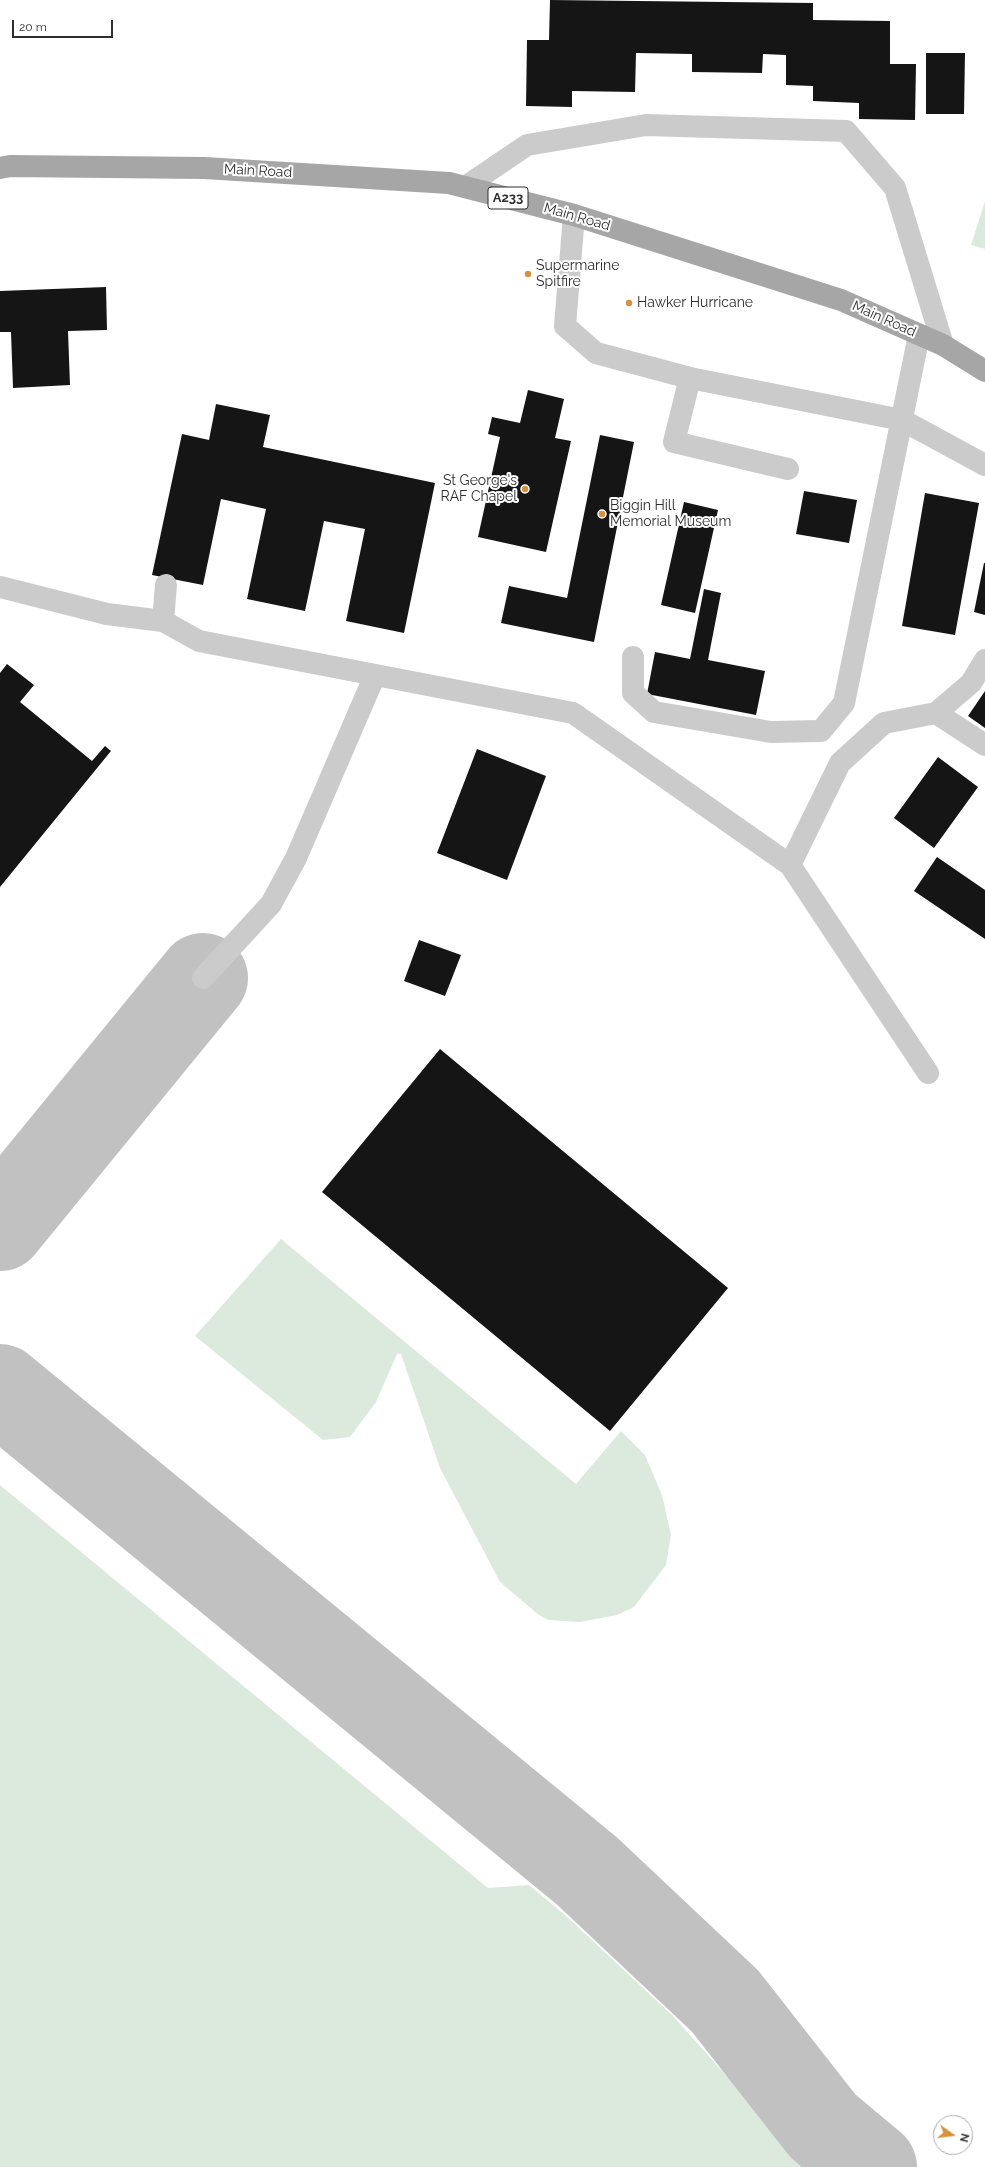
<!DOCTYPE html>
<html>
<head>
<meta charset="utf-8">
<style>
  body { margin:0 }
  #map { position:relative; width:985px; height:2167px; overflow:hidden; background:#fff; font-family:Raleway,sans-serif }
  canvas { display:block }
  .north { position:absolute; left:933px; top:2115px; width:40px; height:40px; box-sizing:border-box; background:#fff; border:1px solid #ababab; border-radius:50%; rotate:104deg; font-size:11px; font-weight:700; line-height:16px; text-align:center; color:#2e2e2e }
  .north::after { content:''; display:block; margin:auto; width:14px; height:18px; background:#d5933f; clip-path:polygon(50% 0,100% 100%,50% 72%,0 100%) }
  .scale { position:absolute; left:12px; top:20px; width:101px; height:18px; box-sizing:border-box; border:2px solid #2e2e2e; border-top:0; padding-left:5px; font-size:12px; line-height:14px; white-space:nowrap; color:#2e2e2e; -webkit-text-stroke:3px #fff; paint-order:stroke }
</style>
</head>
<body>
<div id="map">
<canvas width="985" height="2167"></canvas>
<div class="north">N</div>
<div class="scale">20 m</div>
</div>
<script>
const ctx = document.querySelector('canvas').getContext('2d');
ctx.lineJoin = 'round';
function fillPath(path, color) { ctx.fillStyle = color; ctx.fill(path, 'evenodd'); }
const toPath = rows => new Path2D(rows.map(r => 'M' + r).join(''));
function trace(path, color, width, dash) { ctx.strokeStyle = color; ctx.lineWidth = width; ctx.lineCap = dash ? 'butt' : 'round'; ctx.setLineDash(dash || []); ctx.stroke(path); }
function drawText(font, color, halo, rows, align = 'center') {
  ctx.font = font + ' Raleway,sans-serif'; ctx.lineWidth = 4; ctx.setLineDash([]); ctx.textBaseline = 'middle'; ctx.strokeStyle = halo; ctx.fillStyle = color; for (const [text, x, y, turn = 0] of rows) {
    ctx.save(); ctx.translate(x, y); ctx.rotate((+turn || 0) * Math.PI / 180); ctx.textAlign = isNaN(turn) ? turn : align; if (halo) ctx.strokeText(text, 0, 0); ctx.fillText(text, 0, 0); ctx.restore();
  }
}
fillPath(toPath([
  [985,201,985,249,971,245],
  [281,1239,576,1484,621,1431,645,1455,662,1495,671,1535,666,1565,634,1607,617,1615,580,1622,548,1620,539,1615,500,1582,440,1468,401,1354,397,1354,376,1402,350,1437,323,1440,195,1336],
  [0,1485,488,1888,529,1885,565,1915,673,2016,800,2158,811,2167,0,2167]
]), '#dceade');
trace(toPath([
  [0,1226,203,978],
  [0,1389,587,1871,725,2001,823,2126,872,2167]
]), '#c1c1c1', 90);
fillPath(toPath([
  [550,0,813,3,813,20,890,21,890,64,916,64,915,120,859,119,859,103,813,101,813,86,786,85,786,55,763,54,762,73,692,72,692,54,636,53,635,92,572,91,572,107,526,106,527,40,549,40],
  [926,53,965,53,964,114,926,114],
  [106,287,107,330,68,331,70,385,13,388,11,332,0,332,0,291],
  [528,390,564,399,555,438,571,441,546,552,478,537,500,437,488,434,492,417,520,423],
  [216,404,270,415,263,447,435,483,404,633,346,621,365,529,324,521,305,611,247,599,266,509,221,499,203,585,152,575,182,434,209,440],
  [600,435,634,442,594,642,501,623,509,586,567,598],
  [804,491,857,500,849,543,796,534],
  [925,493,979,503,955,635,902,626],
  [684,502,718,510,695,613,661,605],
  [984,563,985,563,985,615,974,612],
  [704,589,721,593,708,660,765,671,756,715,647,694,655,652,690,659],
  [7,664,34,685,20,702,92,761,105,746,111,751,0,887,0,673],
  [985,691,985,728,968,716],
  [477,749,546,776,507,880,437,853],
  [938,757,978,787,934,848,894,818],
  [937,857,985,890,985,939,914,891],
  [419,940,461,955,445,996,404,981],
  [440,1049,728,1288,610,1431,322,1192]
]), '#151515');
trace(toPath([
  [465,187,527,145,646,125,846,131,895,188,943,345],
  [574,215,565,326,596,353,690,378,674,442,788,469],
  [690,378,902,420,985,465],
  [166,585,163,621,199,641,573,713,790,865,928,1073],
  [0,587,107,614,163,621],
  [633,657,633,693,654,712,771,732,821,731,844,703,919,335],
  [936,713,985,745],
  [790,865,840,763,884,723,936,713,971,683,985,660],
  [203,978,271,904,296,858,375,675]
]), '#cbcbcb', 22);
trace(toPath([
  [0,168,10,166,204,168,449,183,574,215,841,300,943,345,985,371]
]), '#a6a6a6', 22);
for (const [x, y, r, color] of [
  [528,274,4,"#d5933f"],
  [629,303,4,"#d5933f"],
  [525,489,4,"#d5933f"],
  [602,514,4,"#d5933f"]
]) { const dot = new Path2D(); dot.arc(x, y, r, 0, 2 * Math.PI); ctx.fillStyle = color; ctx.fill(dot); trace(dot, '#fff', 1.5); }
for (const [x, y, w] of [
  [508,198,40]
]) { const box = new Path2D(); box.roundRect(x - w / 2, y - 11, w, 22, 3); ctx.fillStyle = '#fff'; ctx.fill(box); trace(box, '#2e2e2e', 1); }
drawText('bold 13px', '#2e2e2e', null, [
  ["A233",508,198]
]);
drawText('14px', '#2e2e2e', '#fff', [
  ["Main Road",258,171,3],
  ["Main Road",577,217,16],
  ["Main Road",884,319,24]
]);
drawText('14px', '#2e2e2e', '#fff', [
  ["Supermarine",536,266],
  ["Spitfire",536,282],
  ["Hawker Hurricane",637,303],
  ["St George's",517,481,"right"],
  ["RAF Chapel",517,497,"right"],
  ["Biggin Hill",610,506],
  ["Memorial Museum",610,522]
], 'left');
</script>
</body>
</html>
